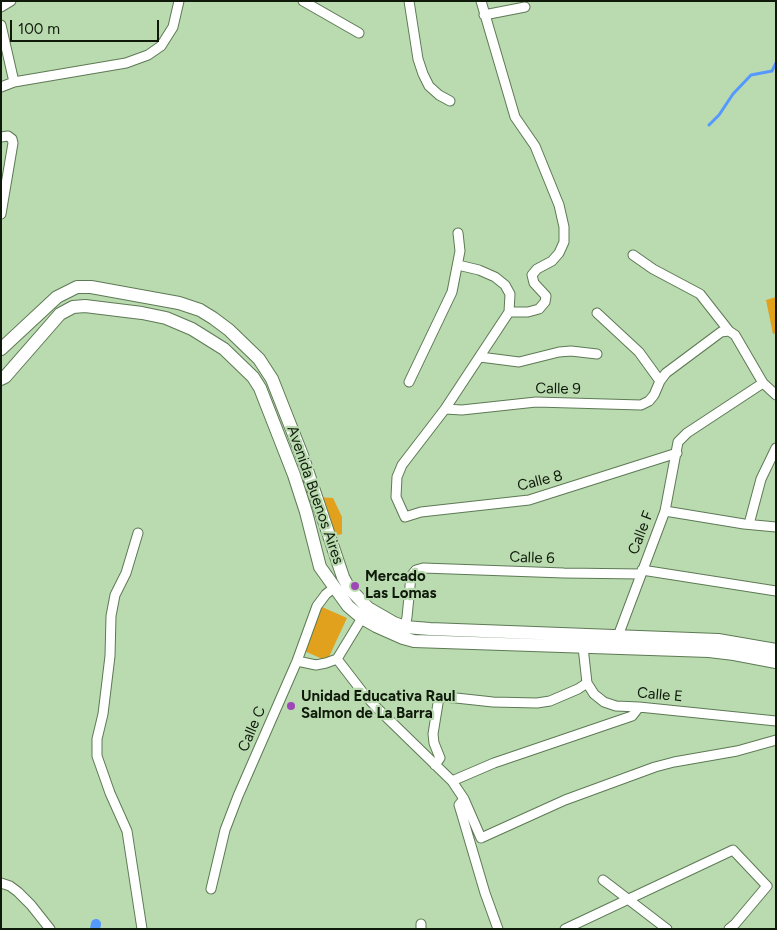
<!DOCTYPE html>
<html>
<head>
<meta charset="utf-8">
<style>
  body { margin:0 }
  #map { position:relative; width:777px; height:930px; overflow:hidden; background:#badab0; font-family:Figtree,sans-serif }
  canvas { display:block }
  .frame { position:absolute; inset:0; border:2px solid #0f1a0b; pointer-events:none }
  .scale { position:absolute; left:10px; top:20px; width:149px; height:22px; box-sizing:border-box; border:2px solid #0f1a0b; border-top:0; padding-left:6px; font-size:15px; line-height:18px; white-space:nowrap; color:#0f1a0b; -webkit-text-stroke:4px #badab0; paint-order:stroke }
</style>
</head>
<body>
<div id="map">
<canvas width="777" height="930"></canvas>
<div class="frame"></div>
<div class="scale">100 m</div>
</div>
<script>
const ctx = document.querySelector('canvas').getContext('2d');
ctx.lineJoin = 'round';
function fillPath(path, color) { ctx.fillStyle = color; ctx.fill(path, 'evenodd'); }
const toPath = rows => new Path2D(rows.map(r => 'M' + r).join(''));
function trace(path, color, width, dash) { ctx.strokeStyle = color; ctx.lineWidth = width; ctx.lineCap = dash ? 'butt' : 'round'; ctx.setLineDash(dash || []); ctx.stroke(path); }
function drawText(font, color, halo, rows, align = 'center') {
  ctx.font = font + ' Figtree,sans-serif'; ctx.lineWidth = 4.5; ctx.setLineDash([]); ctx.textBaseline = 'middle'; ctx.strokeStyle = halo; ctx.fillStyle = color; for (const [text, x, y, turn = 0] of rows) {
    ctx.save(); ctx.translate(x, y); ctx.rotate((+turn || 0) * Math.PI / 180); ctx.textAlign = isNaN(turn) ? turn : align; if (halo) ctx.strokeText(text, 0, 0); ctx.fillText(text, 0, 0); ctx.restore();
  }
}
fillPath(toPath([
  [776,297,776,333,773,334,766,300],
  [316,497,333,498,342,517,342,534,334,536],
  [322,607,347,618,327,661,302,650]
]), '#e2a11c');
trace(toPath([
  [709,125,719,115,733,94,751,75,772,71,776,63]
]), '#5599fe', 3);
trace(toPath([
  [95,929,96,924]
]), '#5599fe', 10);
const minor = toPath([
  [303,1,359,33],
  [409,1,418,59,423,74,429,86,439,95,450,101],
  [481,1,515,117,535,146,559,205,564,227,564,242,559,253,552,261,537,269,532,275,534,283,546,296,545,302,539,309,528,312,509,312],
  [1,7,11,1],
  [484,15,525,7],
  [1,25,14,82],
  [1,87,14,82,126,63,148,55,161,46,173,27,179,1],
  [1,137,8,136,12,139,13,143,1,214],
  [633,255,653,269,700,294,729,331,735,335,763,383,776,395],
  [458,265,479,270,495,277,505,285,510,294,509,312,445,409,402,465,397,477,396,497,405,517,421,512,529,500,677,453],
  [597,313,639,352,660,381],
  [480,357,519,362,559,352,571,351,597,354],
  [409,382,452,292,460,251,458,233],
  [445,409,462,410,536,402,641,405,649,401,654,395,660,381,666,373,721,332,729,331],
  [665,511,744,524,776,527],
  [749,524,761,479,776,448],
  [138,533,126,573,115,595,111,616,110,656,103,714,97,739,97,756,110,793,127,831,142,929],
  [642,570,776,591],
  [404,632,407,617,411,576,416,570,423,568,564,573,641,574],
  [618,636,665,511,678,442,687,433,763,383],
  [583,647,587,683,594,694,604,702,616,706,639,707,776,721],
  [337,659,364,694,377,708,452,781,464,799,481,838,565,800,655,767,674,762,737,751,776,740],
  [337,659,362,618],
  [297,661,316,665,326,663,337,659],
  [435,765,440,758,434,743,433,734,439,697,456,698,493,702,537,703,550,701,578,689,587,683],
  [452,781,494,763,632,716,639,707],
  [464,799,459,805,462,815,485,893,498,929],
  [603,880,667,929],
  [1,883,10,886,18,892,31,905,50,929],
  [211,889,225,830,238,796,297,661,317,606,326,594,334,588],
  [421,929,421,924],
  [565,929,733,850,767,886,735,924,729,929]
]);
const secondary = toPath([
  [1,349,57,297,77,287,91,287,179,303,200,310,213,318,229,330,259,359,272,379,302,455,343,577,349,588,368,608,394,623,405,627,430,629,718,640,776,650],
  [1,379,5,377,60,314,73,307,85,306,142,313,166,318,192,329,224,349,253,377,260,388,294,475,306,512,320,567,348,606,362,618,376,626,403,638,414,641,709,651,734,654,776,662]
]);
trace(minor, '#5d7a54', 11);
trace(secondary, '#5d7a54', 14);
trace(minor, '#fff', 9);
trace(secondary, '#fff', 12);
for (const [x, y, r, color] of [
  [355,586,5,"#9d48b6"],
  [291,706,5,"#9d48b6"]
]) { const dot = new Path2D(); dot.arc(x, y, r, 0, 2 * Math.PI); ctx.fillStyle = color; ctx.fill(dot); trace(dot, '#badab0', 2); }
drawText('15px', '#0f1a0b', '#badab0', [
  ["Calle 9",558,389,1],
  ["Calle 8",540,481,-14],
  ["Avenida Buenos Aires",315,495,71],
  ["Calle F",641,533,-69],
  ["Calle 6",532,558,2],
  ["Calle E",660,695,5],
  ["Calle C",252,729,-67]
]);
drawText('bold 15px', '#0f1a0b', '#badab0', [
  ["Mercado",365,577],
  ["Las Lomas",365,594],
  ["Unidad Educativa Raul",301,697],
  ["Salmon de La Barra",301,714]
], 'left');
</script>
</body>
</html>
